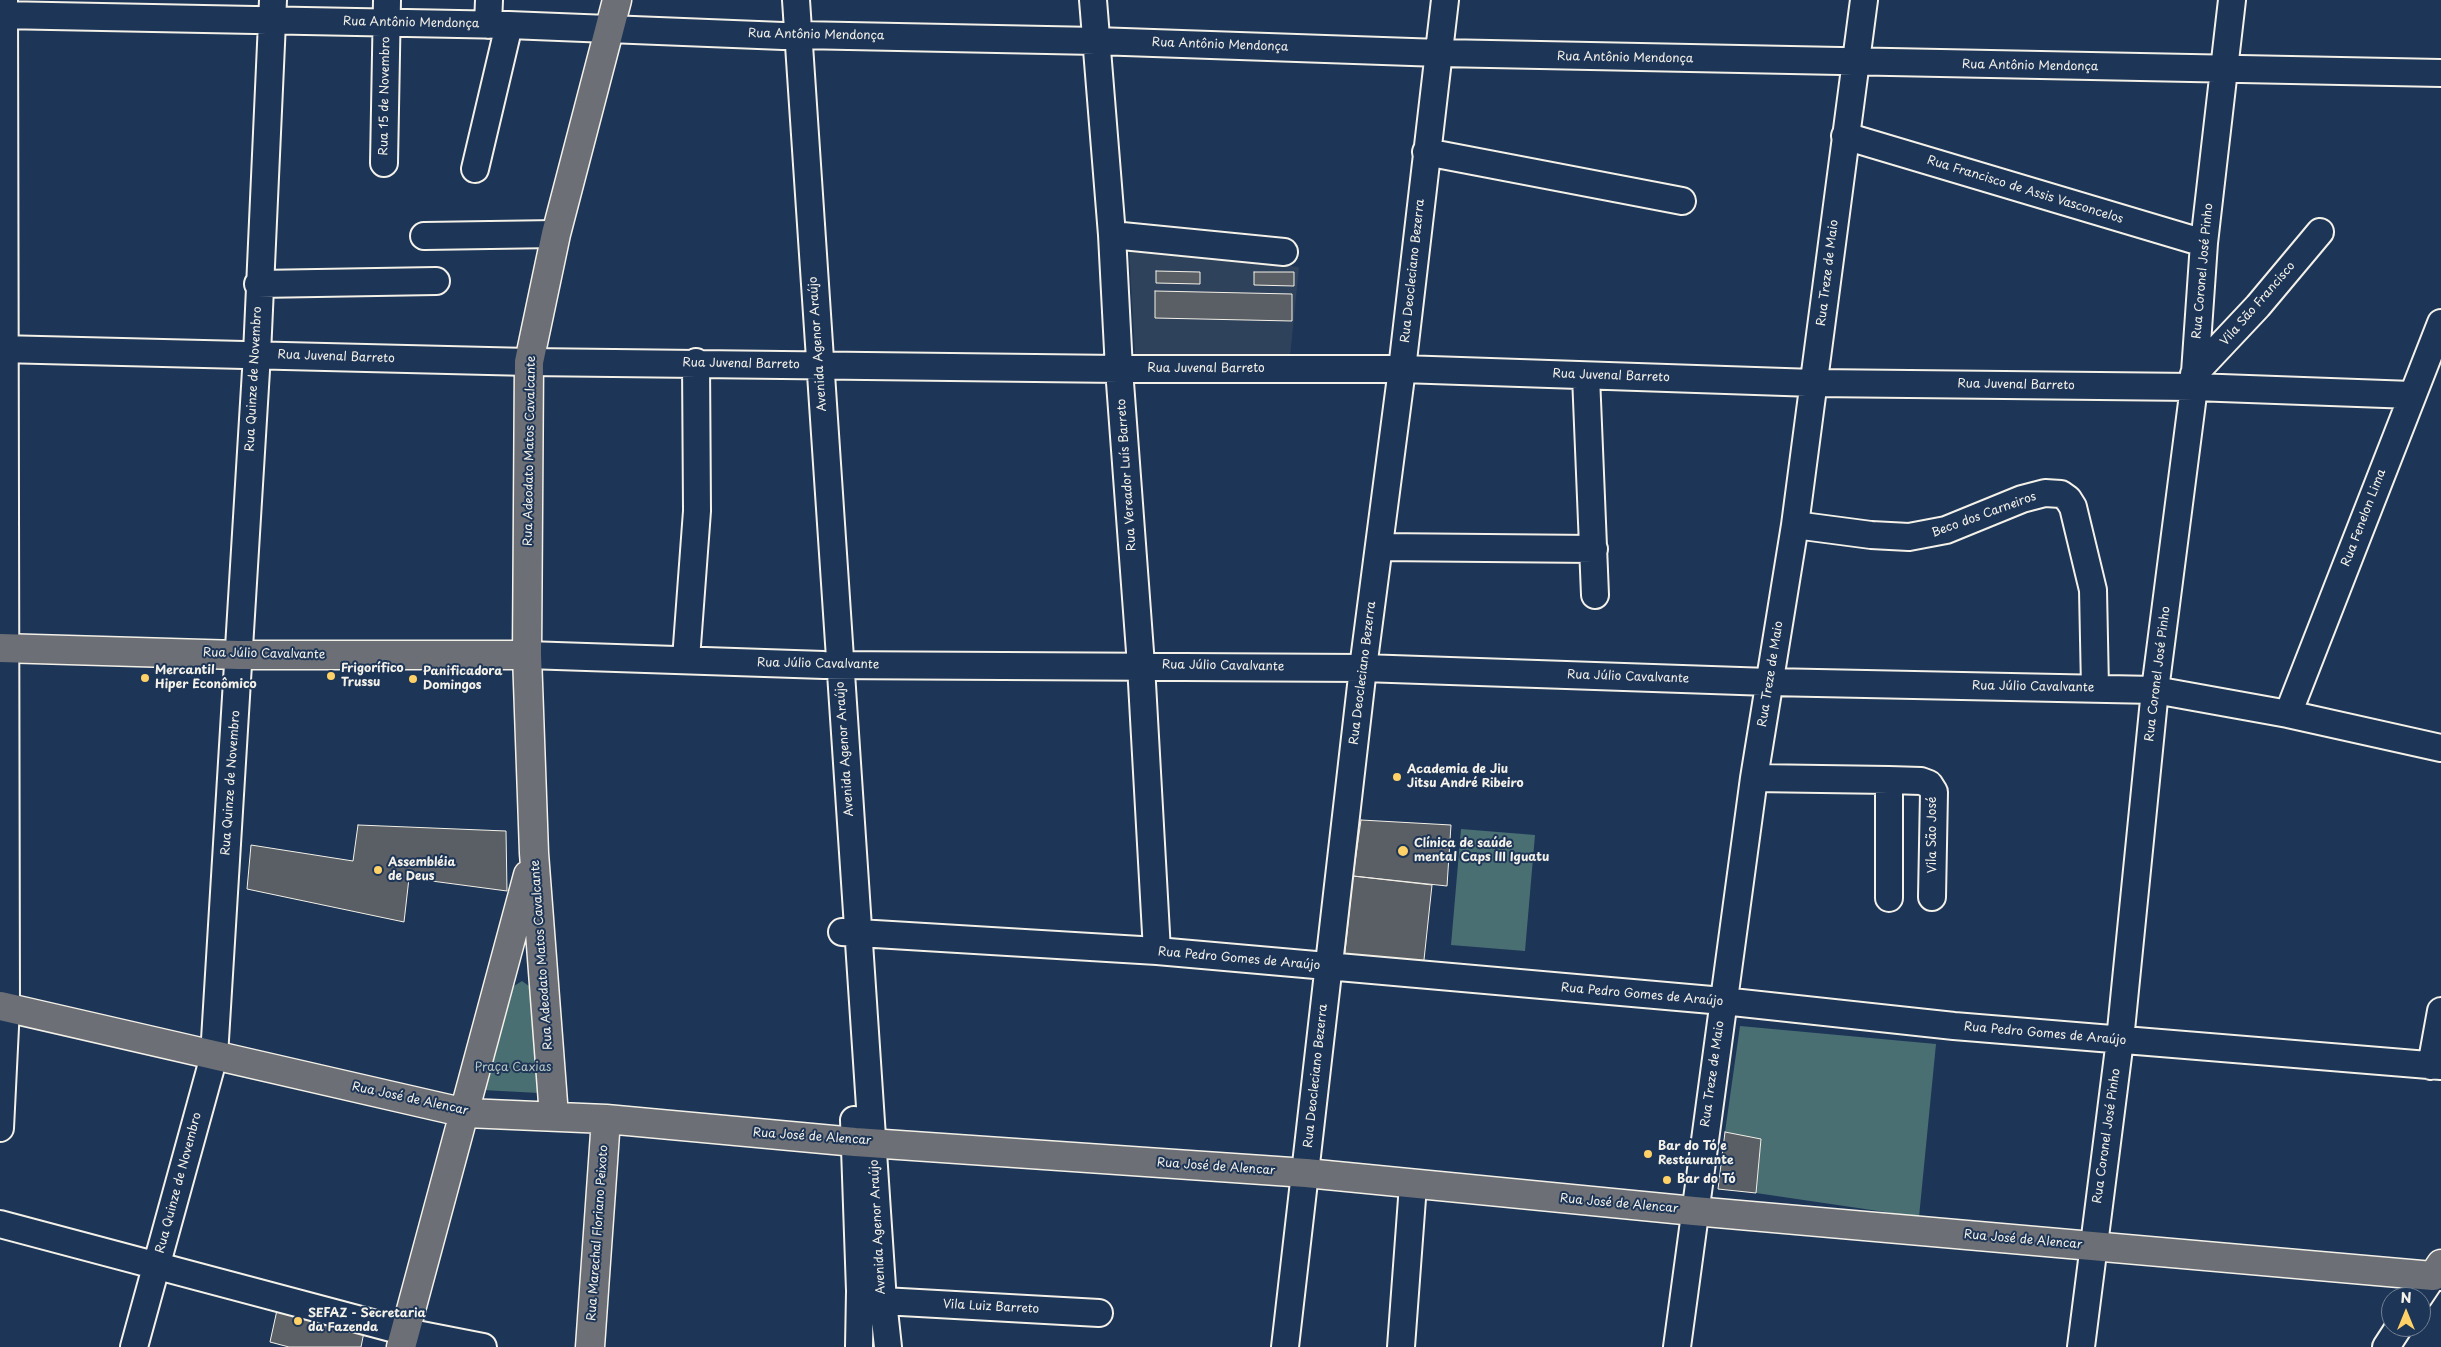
<!DOCTYPE html>
<html>
<head>
<meta charset="utf-8">
<style>
  body { margin:0 }
  #map { position:relative; width:2441px; height:1347px; overflow:hidden; background:#1d3557; font-family:"Playpen Sans",sans-serif }
  canvas { display:block }
  .north { position:absolute; left:2381px; top:1287px; width:50px; height:50px; box-sizing:border-box; background:#1d3557; border:1px solid #738091; border-radius:50%; rotate:0deg; font-size:14px; font-weight:700; line-height:20px; text-align:center; color:#f4f1e8 }
  .north::after { content:''; display:block; margin:auto; width:18px; height:22px; background:#ffd166; clip-path:polygon(50% 0,100% 100%,50% 72%,0 100%) }
</style>
</head>
<body>
<div id="map">
<canvas width="2441" height="1347"></canvas>
<div class="north">N</div>
</div>
<script>
const ctx = document.querySelector('canvas').getContext('2d');
ctx.lineJoin = 'round';
function fillPath(path, color) { ctx.fillStyle = color; ctx.fill(path, 'evenodd'); }
const toPath = rows => new Path2D(rows.map(r => 'M' + r).join(''));
function trace(path, color, width, dash) { ctx.strokeStyle = color; ctx.lineWidth = width; ctx.lineCap = dash ? 'butt' : 'round'; ctx.setLineDash(dash || []); ctx.stroke(path); }
function drawText(font, color, halo, rows, align = 'center') {
  ctx.font = font + ' "Playpen Sans",sans-serif'; ctx.lineWidth = 4; ctx.setLineDash([]); ctx.textBaseline = 'middle'; ctx.strokeStyle = halo; ctx.fillStyle = color; for (const [text, x, y, turn = 0] of rows) {
    ctx.save(); ctx.translate(x, y); ctx.rotate((+turn || 0) * Math.PI / 180); ctx.textAlign = isNaN(turn) ? turn : align; if (halo) ctx.strokeText(text, 0, 0); ctx.fillText(text, 0, 0); ctx.restore();
  }
}
fillPath(toPath([
  [1129,250,1299,267,1290,357,1135,354]
]), '#2f425b');
fillPath(toPath([
  [1461,829,1535,835,1525,951,1451,945],
  [522,981,529,986,539,1093,482,1090,514,986],
  [1740,1026,1936,1044,1919,1217,1756,1193,1761,1140,1725,1132]
]), '#496f73');
const building = toPath([
  [1156,271,1200,272,1200,284,1156,283,1156,271],
  [1254,272,1294,272,1294,286,1254,285,1254,272],
  [1155,291,1292,294,1292,321,1155,318,1155,291],
  [1361,820,1451,825,1447,886,1353,876,1361,820],
  [358,825,506,831,507,891,409,878,404,922,247,889,251,845,353,861,358,825],
  [1353,876,1432,885,1423,969,1344,961,1353,876],
  [1725,1132,1761,1139,1756,1193,1718,1189,1725,1132],
  [277,1310,364,1332,361,1347,289,1347,270,1342,277,1310]
]);
fillPath(building, '#5a5f65');
trace(building, '#f4f1e8', 1);
const minor = toPath([
  [796,0,883,1301,888,1347],
  [1093,0,1112,235,1119,369,1141,665,1157,951],
  [0,15,509,25,783,36,799,35,1096,41,1440,53,2441,73],
  [488,25,489,0],
  [1845,136,2204,243],
  [1426,152,1682,201],
  [384,163,387,0],
  [475,169,509,25],
  [1112,235,1284,252],
  [424,236,556,234],
  [258,284,436,281],
  [0,349,529,362,1119,369,1402,369,1814,383,2194,387,2412,395],
  [2194,374,2258,306,2320,232],
  [1586,376,1595,595],
  [1795,525,1871,535,1909,537,1946,530,2022,499,2045,493,2061,494,2068,499,2073,507,2093,590,2095,688],
  [1379,547,1594,549],
  [527,655,824,665,1363,668,1769,682,2155,690,2288,714,2441,748],
  [686,659,697,511,696,362],
  [2288,714,2441,323],
  [1754,778,1889,780,1921,781,1929,784,1934,792,1932,897],
  [1889,780,1889,898],
  [842,932,1157,951,1723,1001,1954,1026,2441,1066],
  [2431,1066,2441,1011],
  [854,1120,860,1291,859,1347],
  [0,1128,6,1007,4,0],
  [0,1224,406,1332,483,1347],
  [2419,1297,2433,1276,2441,1277],
  [883,1301,1099,1313],
  [134,1347,214,1056,257,354,273,0],
  [1285,1347,1363,668,1402,369,1445,0],
  [1401,1347,1413,1185],
  [1677,1347,1754,778,1795,525,1864,0],
  [2081,1347,2120,1040,2155,690,2194,387,2204,243,2232,0],
  [2386,1347,2399,1327]
]);
const major = toPath([
  [0,648,239,655,527,655],
  [0,1006,466,1113,606,1119,855,1142,1306,1173,1694,1211,2433,1276,2441,1264],
  [554,1116,534,853,527,655,529,362,556,234,617,0],
  [401,1347,528,875],
  [590,1347,606,1119]
]);
trace(minor, '#f4f1e8', 30);
trace(major, '#f4f1e8', 31);
trace(minor, '#1d3557', 26);
trace(major, '#6c6f75', 28);
for (const [x, y, r, color] of [
  [331,676,5,"#ffd166"],
  [145,678,5,"#ffd166"],
  [413,679,5,"#ffd166"],
  [1397,777,5,"#ffd166"],
  [1403,851,6,"#ffd166"],
  [378,870,5,"#ffd166"],
  [1648,1154,5,"#ffd166"],
  [1667,1180,5,"#ffd166"],
  [298,1321,5,"#ffd166"]
]) { const dot = new Path2D(); dot.arc(x, y, r, 0, 2 * Math.PI); ctx.fillStyle = color; ctx.fill(dot); trace(dot, '#1d3557', 2); }
drawText('12px', '#f4f1e8', '#1d3557', [
  ["Rua Antônio Mendonça",411,23,1],
  ["Rua Antônio Mendonça",816,35,1],
  ["Rua Antônio Mendonça",1220,45,2],
  ["Rua Antônio Mendonça",1625,58,1],
  ["Rua Antônio Mendonça",2030,66,1],
  ["Rua 15 de Novembro",385,96,-89],
  ["Rua Francisco de Assis Vasconcelos",2025,190,17],
  ["Rua Deocleciano Bezerra",1413,271,-84],
  ["Rua Coronel José Pinho",2203,271,-85],
  ["Rua Treze de Maio",1828,273,-83],
  ["Vila São Francisco",2258,304,-49],
  ["Avenida Agenor Araújo",818,344,-94],
  ["Rua Juvenal Barreto",336,357,2],
  ["Rua Juvenal Barreto",741,364,1],
  ["Rua Juvenal Barreto",1206,369],
  ["Rua Juvenal Barreto",1611,376,2],
  ["Rua Quinze de Novembro",254,379,-87],
  ["Rua Juvenal Barreto",2016,385,1],
  ["Rua Adeodato Matos Cavalcante",530,451,-89],
  ["Rua Vereador Luís Barreto",1127,475,-94],
  ["Beco dos Carneiros",1984,515,-20],
  ["Rua Fenelon Lima",2364,518,-69],
  ["Rua Júlio Cavalvante",264,654,1],
  ["Rua Júlio Cavalvante",818,664,1],
  ["Rua Júlio Cavalvante",1223,666,1],
  ["Rua Deocleciano Bezerra",1363,673,-83],
  ["Rua Treze de Maio",1771,674,-81],
  ["Rua Coronel José Pinho",2158,674,-83],
  ["Rua Júlio Cavalvante",1628,677,2],
  ["Rua Júlio Cavalvante",2033,687,1],
  ["Avenida Agenor Araújo",845,749,-94],
  ["Rua Quinze de Novembro",231,783,-86],
  ["Vila São José",1933,835,-90],
  ["Rua Adeodato Matos Cavalcante",542,955,-94],
  ["Rua Pedro Gomes de Araújo",1239,959,5],
  ["Rua Pedro Gomes de Araújo",1642,995,5],
  ["Rua Pedro Gomes de Araújo",2045,1034,5],
  ["Rua Treze de Maio",1713,1074,-82],
  ["Rua Deocleciano Bezerra",1316,1076,-84],
  ["Rua José de Alencar",410,1099,12],
  ["Rua Coronel José Pinho",2107,1136,-82],
  ["Rua José de Alencar",812,1137,4],
  ["Rua José de Alencar",1216,1167,4],
  ["Rua Quinze de Novembro",179,1183,-75],
  ["Rua José de Alencar",1619,1204,5],
  ["Avenida Agenor Araújo",878,1227,-93],
  ["Rua Marechal Floriano Peixoto",598,1233,-86],
  ["Rua José de Alencar",2023,1240,5],
  ["Vila Luiz Barreto",991,1307,3]
]);
drawText('bold 12px', '#f4f1e8', '#1d3557', [
  ["Frigorífico",341,669],
  ["Trussu",341,683],
  ["Mercantil",155,671],
  ["Hiper Econômico",155,685],
  ["Panificadora",423,672],
  ["Domingos",423,686],
  ["Academia de Jiu",1407,770],
  ["Jitsu André Ribeiro",1407,784],
  ["Clínica de saúde",1414,844],
  ["mental Caps III Iguatu",1414,858],
  ["Assembléia",388,863],
  ["de Deus",388,877],
  ["Bar do Tó e",1658,1147],
  ["Restaurante",1658,1161],
  ["Bar do Tó",1677,1180],
  ["SEFAZ - Secretaria",308,1314],
  ["da Fazenda",308,1328]
], 'left');
drawText('12px', '#b8c4bf', '#1d3557', [
  ["Praça Caxias",513,1068]
]);
</script>
</body>
</html>
